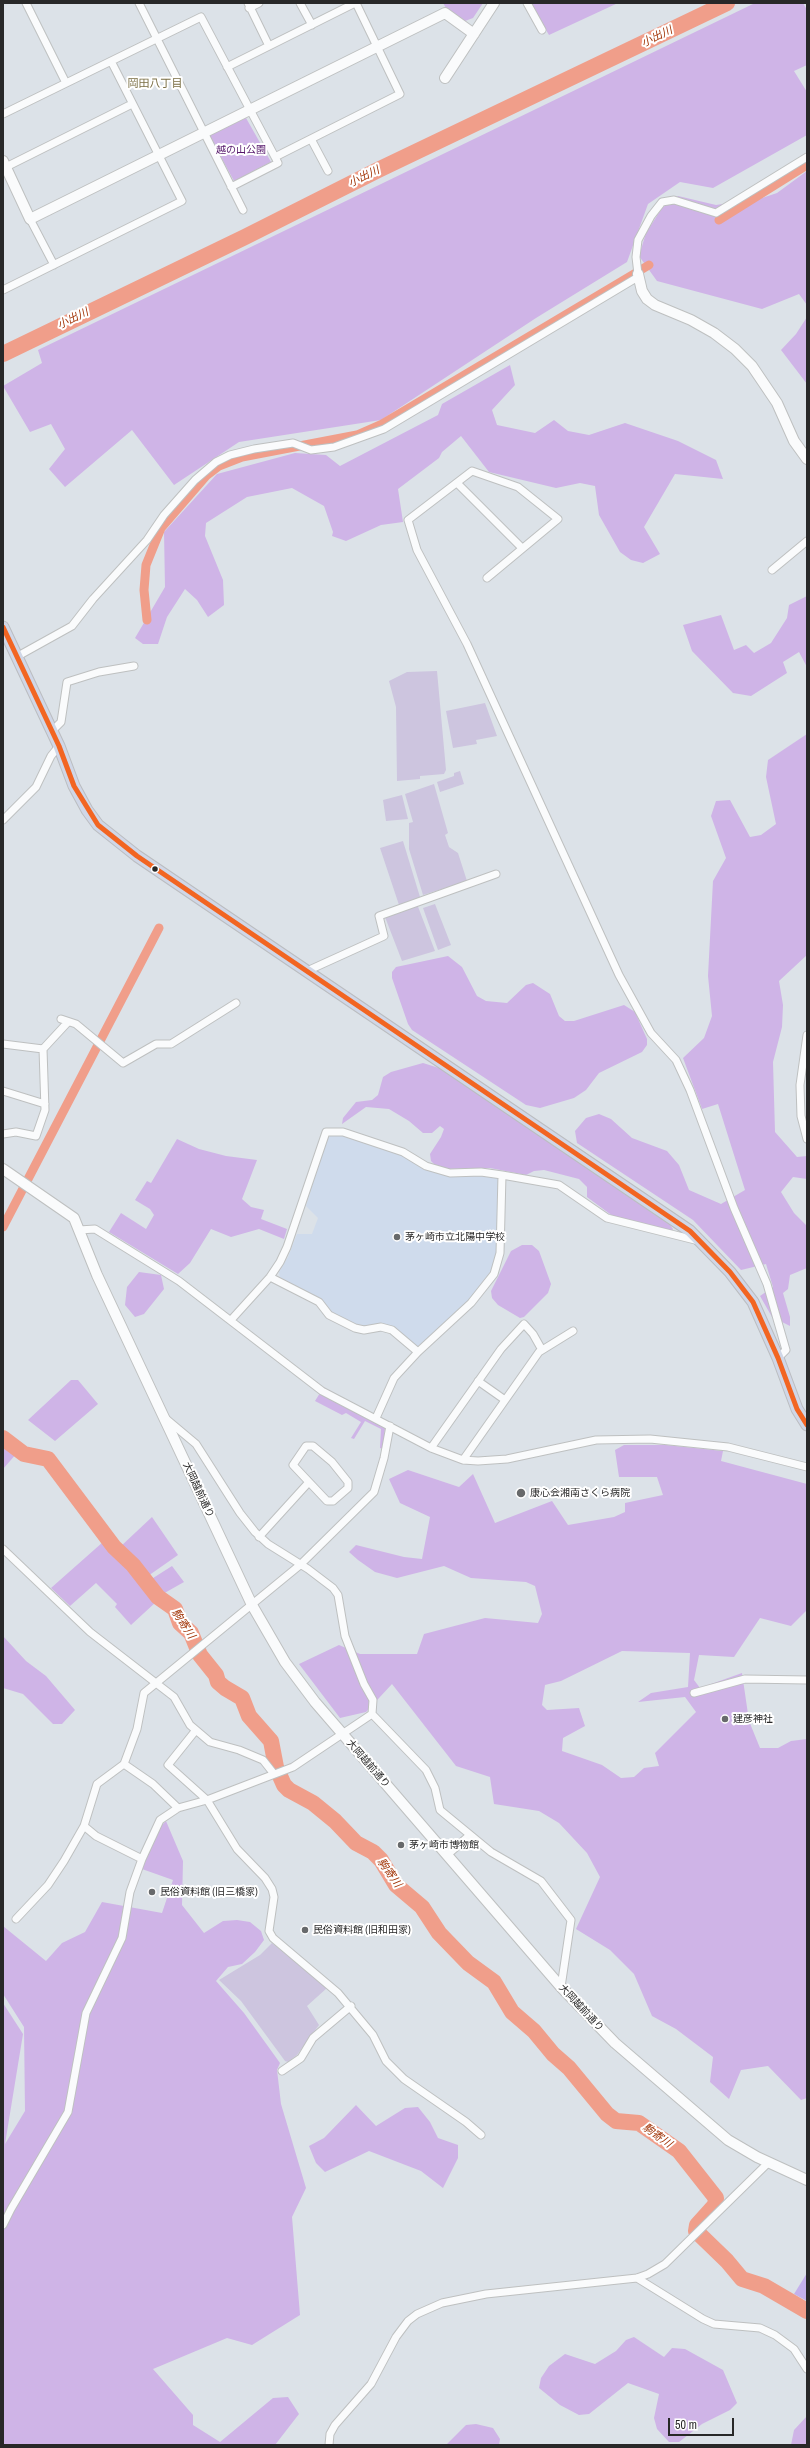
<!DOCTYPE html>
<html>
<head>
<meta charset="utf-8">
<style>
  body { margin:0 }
  #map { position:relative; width:810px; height:2448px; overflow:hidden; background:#dce2e8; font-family:"Archivo Narrow",sans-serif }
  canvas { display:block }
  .frame { position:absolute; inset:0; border:4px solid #282828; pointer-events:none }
  .scale { position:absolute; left:668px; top:2418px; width:66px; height:18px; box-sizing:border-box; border:2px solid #282828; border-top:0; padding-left:5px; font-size:12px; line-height:14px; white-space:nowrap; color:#282828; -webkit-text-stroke:3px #fff; paint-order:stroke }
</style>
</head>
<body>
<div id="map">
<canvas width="810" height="2448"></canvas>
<div class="frame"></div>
<div class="scale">50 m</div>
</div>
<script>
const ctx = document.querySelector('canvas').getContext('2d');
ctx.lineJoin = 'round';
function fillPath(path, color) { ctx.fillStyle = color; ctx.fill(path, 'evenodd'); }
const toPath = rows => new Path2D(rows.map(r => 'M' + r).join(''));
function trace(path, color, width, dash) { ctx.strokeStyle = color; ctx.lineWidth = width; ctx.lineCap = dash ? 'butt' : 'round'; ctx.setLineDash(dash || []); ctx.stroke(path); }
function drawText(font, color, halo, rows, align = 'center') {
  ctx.font = font + ' "Archivo Narrow","Noto Sans JP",sans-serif'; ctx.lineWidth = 4; ctx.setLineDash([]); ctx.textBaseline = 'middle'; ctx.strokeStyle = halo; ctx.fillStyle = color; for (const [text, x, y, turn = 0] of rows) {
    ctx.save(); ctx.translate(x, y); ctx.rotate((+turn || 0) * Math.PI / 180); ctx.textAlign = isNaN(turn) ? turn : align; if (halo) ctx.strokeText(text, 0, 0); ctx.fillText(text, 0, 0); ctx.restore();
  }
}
fillPath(toPath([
  [335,1133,402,1155,423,1166,497,1176,500,1180,499,1241,492,1273,472,1298,420,1348,414,1346,395,1328,384,1324,362,1328,332,1313,322,1301,280,1278,279,1272,288,1257,297,1234,312,1234,318,1218,306,1206,327,1138]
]), '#cfdbec');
fillPath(toPath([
  [443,3,483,3,473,18,465,21,446,8],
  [530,3,618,3,549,35],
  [755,3,803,3,807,10,807,65,794,71,807,92,807,135,713,188,680,182,648,204,627,262,536,318,381,420,239,442,174,485,132,430,65,487,49,469,65,449,51,424,30,432,3,386,42,363,38,350],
  [246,118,271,162,234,181,209,135],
  [807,171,807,305,799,294,762,309,657,281,639,256,646,233,662,208,678,196,716,205,762,198,777,193],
  [807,317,807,384,781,350,796,334],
  [510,365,515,385,492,410,497,425,535,433,554,420,568,431,589,435,625,423,678,441,716,460,723,479,675,474,644,527,660,554,643,563,631,560,620,552,599,515,595,486,580,483,556,488,489,472,461,436,442,452,439,458,398,489,403,522,381,525,346,541,332,536,333,532,324,506,292,488,247,497,206,523,205,536,223,580,224,605,208,617,197,600,185,589,167,617,158,644,143,644,135,638,165,587,164,532,217,474,295,453,326,455,340,466,438,415,442,404],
  [807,596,807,667,799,652,783,662,787,673,751,696,733,693,692,651,683,625,721,615,734,650,746,645,754,653,771,643,787,618,789,605],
  [807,734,807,955,779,981,783,1005,782,1027,773,1062,775,1132,797,1157,807,1156,807,1179,793,1177,781,1192,794,1213,807,1226,807,1268,790,1275,788,1289,783,1293,790,1317,790,1326,772,1317,760,1296,773,1287,766,1264,741,1270,693,1220,577,1143,575,1131,586,1118,599,1114,611,1119,632,1138,667,1151,679,1165,689,1190,721,1204,745,1190,718,1104,702,1109,683,1058,704,1038,712,1016,708,976,713,881,726,858,711,816,716,801,730,800,750,837,761,835,776,824,766,777,768,760],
  [448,956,462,967,477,996,486,1001,507,1003,526,985,533,983,550,994,559,1016,565,1021,574,1021,624,1005,635,1012,647,1039,647,1045,642,1052,599,1073,586,1090,574,1098,540,1108,526,1105,412,1030,408,1024,392,978,392,972,396,967],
  [423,1063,439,1068,670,1225,673,1229,672,1233,614,1217,587,1197,587,1187,579,1179,544,1170,534,1171,526,1175,490,1168,446,1169,435,1165,431,1161,430,1154,441,1137,444,1129,440,1126,432,1133,423,1133,409,1121,389,1109,366,1107,342,1124,343,1118,356,1102,372,1100,378,1095,383,1077,391,1072],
  [177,1139,199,1149,226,1156,257,1160,242,1199,251,1207,264,1210,261,1219,287,1229,284,1239,259,1229,231,1237,211,1229,190,1263,178,1274,109,1232,121,1213,146,1229,154,1215,150,1209,135,1200,147,1181,151,1183],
  [522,1245,532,1245,539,1251,551,1284,548,1293,524,1317,520,1318,498,1305,492,1298,491,1291,511,1251],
  [139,1272,161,1275,164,1289,144,1314,135,1317,125,1305,127,1287],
  [71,1380,78,1380,98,1404,55,1441,28,1420],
  [320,1393,385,1428,383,1449,380,1448,381,1429,365,1421,354,1439,351,1438,361,1422,346,1413,342,1415,315,1401],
  [3,1442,17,1453,3,1469],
  [624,1445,666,1445,723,1451,721,1461,807,1484,807,1610,791,1626,760,1618,734,1657,699,1655,694,1680,700,1688,742,1673,749,1721,760,1748,778,1748,791,1741,807,1739,807,2098,801,2100,768,2066,741,2070,729,2099,710,2082,713,2057,676,2029,652,2016,634,1974,610,1950,576,1929,600,1877,587,1853,559,1823,539,1811,494,1804,490,1777,456,1766,392,1684,366,1712,340,1718,299,1664,339,1645,360,1654,417,1654,424,1634,485,1618,538,1623,542,1614,535,1586,526,1582,471,1578,444,1566,397,1578,375,1572,358,1560,349,1552,356,1545,404,1557,422,1559,430,1517,400,1503,389,1479,408,1470,459,1487,473,1474,495,1523,552,1501,568,1525,614,1517,625,1512,625,1503,663,1495,657,1477,619,1477,615,1450],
  [622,1651,690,1653,688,1687,651,1693,638,1702,685,1697,696,1712,655,1753,659,1766,644,1768,634,1777,621,1778,602,1765,562,1751,563,1738,585,1726,579,1708,547,1710,542,1705,545,1685,561,1681],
  [152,1517,178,1555,148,1576,130,1555,120,1547],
  [103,1542,130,1569,156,1602,131,1625,115,1607,117,1604,96,1583,70,1606,51,1588],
  [172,1566,184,1582,161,1595,150,1580],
  [3,1636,26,1661,46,1676,75,1710,62,1724,53,1724,23,1694,3,1688],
  [166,1821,183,1861,182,1905,204,1933,223,1921,237,1920,250,1922,261,1931,264,1940,255,1952,242,1964,228,1967,216,1981,244,2013,280,2063,277,2070,281,2104,306,2188,292,2217,300,2315,252,2345,227,2338,153,2369,193,2415,193,2425,220,2442,273,2398,288,2397,299,2414,275,2445,3,2445,3,2003,23,2034,5,2144,25,2111,24,2027,3,1994,3,1926,46,1961,62,1943,85,1932,102,1902,162,1913,173,1880,142,1869,158,1829],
  [356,2105,376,2126,405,2108,418,2107,430,2122,438,2138,458,2145,458,2158,443,2188,421,2171,369,2151,325,2172,316,2163,309,2146,324,2138],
  [634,2337,664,2357,672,2348,685,2349,723,2370,737,2403,730,2410,702,2424,679,2442,669,2442,657,2429,654,2418,659,2394,628,2383,589,2414,579,2415,560,2405,539,2388,541,2378,549,2366,565,2354,595,2364,616,2351,626,2340],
  [807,2416,807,2445,791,2445,794,2430],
  [476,2424,493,2428,500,2439,499,2445,446,2445,466,2425]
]), '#cfb4e7');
fillPath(toPath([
  [437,671,446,770,444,774,420,776,420,779,397,781,396,707,389,681,407,672],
  [485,703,497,736,476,740,477,744,453,748,446,711],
  [460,771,464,784,440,792,437,782,454,776,454,773],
  [434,784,448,833,445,835,449,847,458,853,467,881,423,895,409,849,409,823,413,822,405,794],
  [402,795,408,819,386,821,383,800],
  [403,841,420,897,399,905,380,848],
  [417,904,435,951,402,961,385,917],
  [435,904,451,945,438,950,423,908],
  [272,1943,327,1988,307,2006,319,2025,297,2055,288,2062,285,2061,241,2001,219,1980,260,1955]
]), '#cdc5df');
fillPath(toPath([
  [807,2273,807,2301,794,2294]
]), '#c4b1ec');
trace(toPath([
  [719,220,807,165],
  [147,620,144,590,146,565,161,528,206,476,219,466,242,457,357,435,382,424,649,265],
  [3,1227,159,928]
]), '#f09e8a', 9);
trace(toPath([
  [3,354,245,237,378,170,727,3],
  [3,1438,24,1454,48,1459,114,1547,133,1565,158,1597,175,1609,180,1623,191,1633,200,1655,216,1675,218,1682,225,1688,242,1698,249,1716,271,1741,276,1767,284,1785,289,1790,313,1803,335,1821,356,1843,373,1852,381,1860,396,1885,422,1907,439,1933,468,1963,494,1982,512,2012,534,2031,553,2054,569,2068,607,2114,616,2121,639,2123,679,2151,716,2198,715,2205,697,2225,696,2231,727,2261,742,2279,764,2286,807,2311]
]), '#f09e8a', 16);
const street = toPath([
  [26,3,66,83],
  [139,3,243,210],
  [248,3,269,46],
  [300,3,312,25],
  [527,3,542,30],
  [249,8,259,3],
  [227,67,355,3],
  [3,114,201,17,275,157],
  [311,139,328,171],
  [6,167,132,104],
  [231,187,278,163,275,157,400,94,356,3],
  [30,219,54,265],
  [638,274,636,257,638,240,651,216,662,202,674,200,716,213,807,157],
  [3,290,182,201,111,61],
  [457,483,522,548],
  [772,570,807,541],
  [487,578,558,519,518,487,472,471,408,520,417,550,467,644,619,975,651,1033,676,1060,690,1090,734,1208,767,1284,786,1350,778,1358],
  [18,656,72,626,93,599,147,540,164,515,195,480,216,462,230,455,254,449,293,443,311,450,334,447,384,429,638,277],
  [52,731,61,722,67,682,99,672,134,666],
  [3,820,36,787,51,756,59,746],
  [307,971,384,936,379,916,496,874],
  [61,1019,76,1024,123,1063,156,1044,171,1044,236,1003],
  [807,1035,800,1085,801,1116,807,1139],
  [3,1044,43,1049],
  [3,1091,45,1104],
  [3,1134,16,1132,36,1136,45,1110,43,1049,68,1022],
  [502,1175,559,1185,607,1218,699,1241],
  [79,1230,95,1229,179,1281,322,1391,431,1448,463,1460,478,1461,507,1459,596,1440,650,1439,728,1447,807,1467],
  [270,1277,319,1302,329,1315,355,1328,364,1330,381,1327,392,1330,418,1352],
  [231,1320,270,1277,280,1262,287,1247,326,1132,343,1132,403,1152,426,1166,450,1173,481,1172,502,1175,500,1253,494,1274,471,1303,418,1352,394,1378,376,1418],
  [478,1381,505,1400],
  [165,1418,196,1444,240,1513,255,1532,268,1544,308,1569,333,1588,338,1595,345,1636,364,1684,373,1700,372,1714,426,1770,435,1788,440,1810,491,1852,541,1881,571,1920,561,1987],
  [431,1448,501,1349,524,1324,533,1334,542,1350],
  [463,1460,539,1352,573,1331],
  [259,1537,309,1482,293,1465,306,1446,313,1446,332,1462,348,1482,348,1488,333,1501,327,1501,309,1482],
  [3,1549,90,1632,174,1697,190,1725,210,1742,239,1750,263,1760,274,1774],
  [694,1693,745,1679,807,1680],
  [196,1730,168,1765,207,1800,237,1849,265,1878,272,1889,274,1897,269,1931,273,1938,338,1993,373,2035,386,2061,404,2079,466,2122,481,2135],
  [178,1808,153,1784,124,1764,137,1729,144,1693,300,1565,374,1492,384,1458,390,1426],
  [84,1826,96,1836,142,1859],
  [447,1855,470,1835],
  [16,1919,48,1885,64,1861,84,1826,97,1784,124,1764],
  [282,2071,301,2058,313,2038,351,2006],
  [3,2225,11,2209,68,2112,86,2013,122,1938,130,1892,142,1859,160,1820,178,1808,207,1800,293,1767,372,1714],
  [637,2278,703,2319,714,2324,760,2328,775,2335,794,2349,807,2369],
  [329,2445,330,2434,335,2425,371,2384,396,2337,408,2321,417,2314,442,2303,486,2294,637,2278,648,2274,665,2264,768,2163]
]);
const secondary = toPath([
  [445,78,494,3],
  [3,161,30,219,445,13,474,34],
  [638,274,642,291,647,299,655,305,691,320,714,333,735,349,752,366,777,403,794,441,807,459],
  [3,1169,74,1218,97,1275,252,1605,285,1662,315,1702,561,1987,615,2043,728,2140,757,2157,807,2180]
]);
const primary = toPath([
  [3,627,59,746,74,786,87,810,98,825,137,856,690,1231,730,1272,753,1302,778,1358,797,1409,807,1425]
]);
trace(street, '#bec0c0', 9);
trace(secondary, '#bec0c0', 12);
trace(primary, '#bbbdc0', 13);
trace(street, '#fafbfc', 7);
trace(secondary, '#fafbfc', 10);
trace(primary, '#d0d7e7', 11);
trace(toPath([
  [3,627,59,746,74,786,98,825,137,856,690,1231,730,1272,753,1302,778,1358,797,1409,807,1425]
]), '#f26522', 5);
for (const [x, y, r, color] of [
  [155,869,3.5,"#282828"],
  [397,1237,4,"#67696b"],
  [521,1493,5,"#67696b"],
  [725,1719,4,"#67696b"],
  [401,1845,4,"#67696b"],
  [152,1892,4,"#67696b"],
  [305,1930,4,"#67696b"]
]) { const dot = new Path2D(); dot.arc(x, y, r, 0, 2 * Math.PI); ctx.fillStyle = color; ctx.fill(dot); trace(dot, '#fff', 1.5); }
drawText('10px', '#531469', '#fff', [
  ["越の山公園",241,150]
]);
drawText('10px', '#282828', '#fff', [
  ["茅ヶ崎市立北陽中学校",405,1237],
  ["康心会湘南さくら病院",530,1493],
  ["建彦神社",733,1719],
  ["茅ヶ崎市博物館",409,1845],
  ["民俗資料館 (旧三橋家)",160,1892],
  ["民俗資料館 (旧和田家)",313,1930]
], 'left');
drawText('10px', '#282828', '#fff', [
  ["大岡越前通り",198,1490,65],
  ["大岡越前通り",368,1764,49],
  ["大岡越前通り",581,2008,47]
]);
drawText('italic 11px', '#a03103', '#fff', [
  ["小出川",657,37,-26],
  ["小出川",364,177,-26],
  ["小出川",73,319,-26],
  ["駒寄川",183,1624,57],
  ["駒寄川",389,1873,54],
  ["駒寄川",657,2136,36]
]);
drawText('11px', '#7b6f45', '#fff', [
  ["岡田八丁目",155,84]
]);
</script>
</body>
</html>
